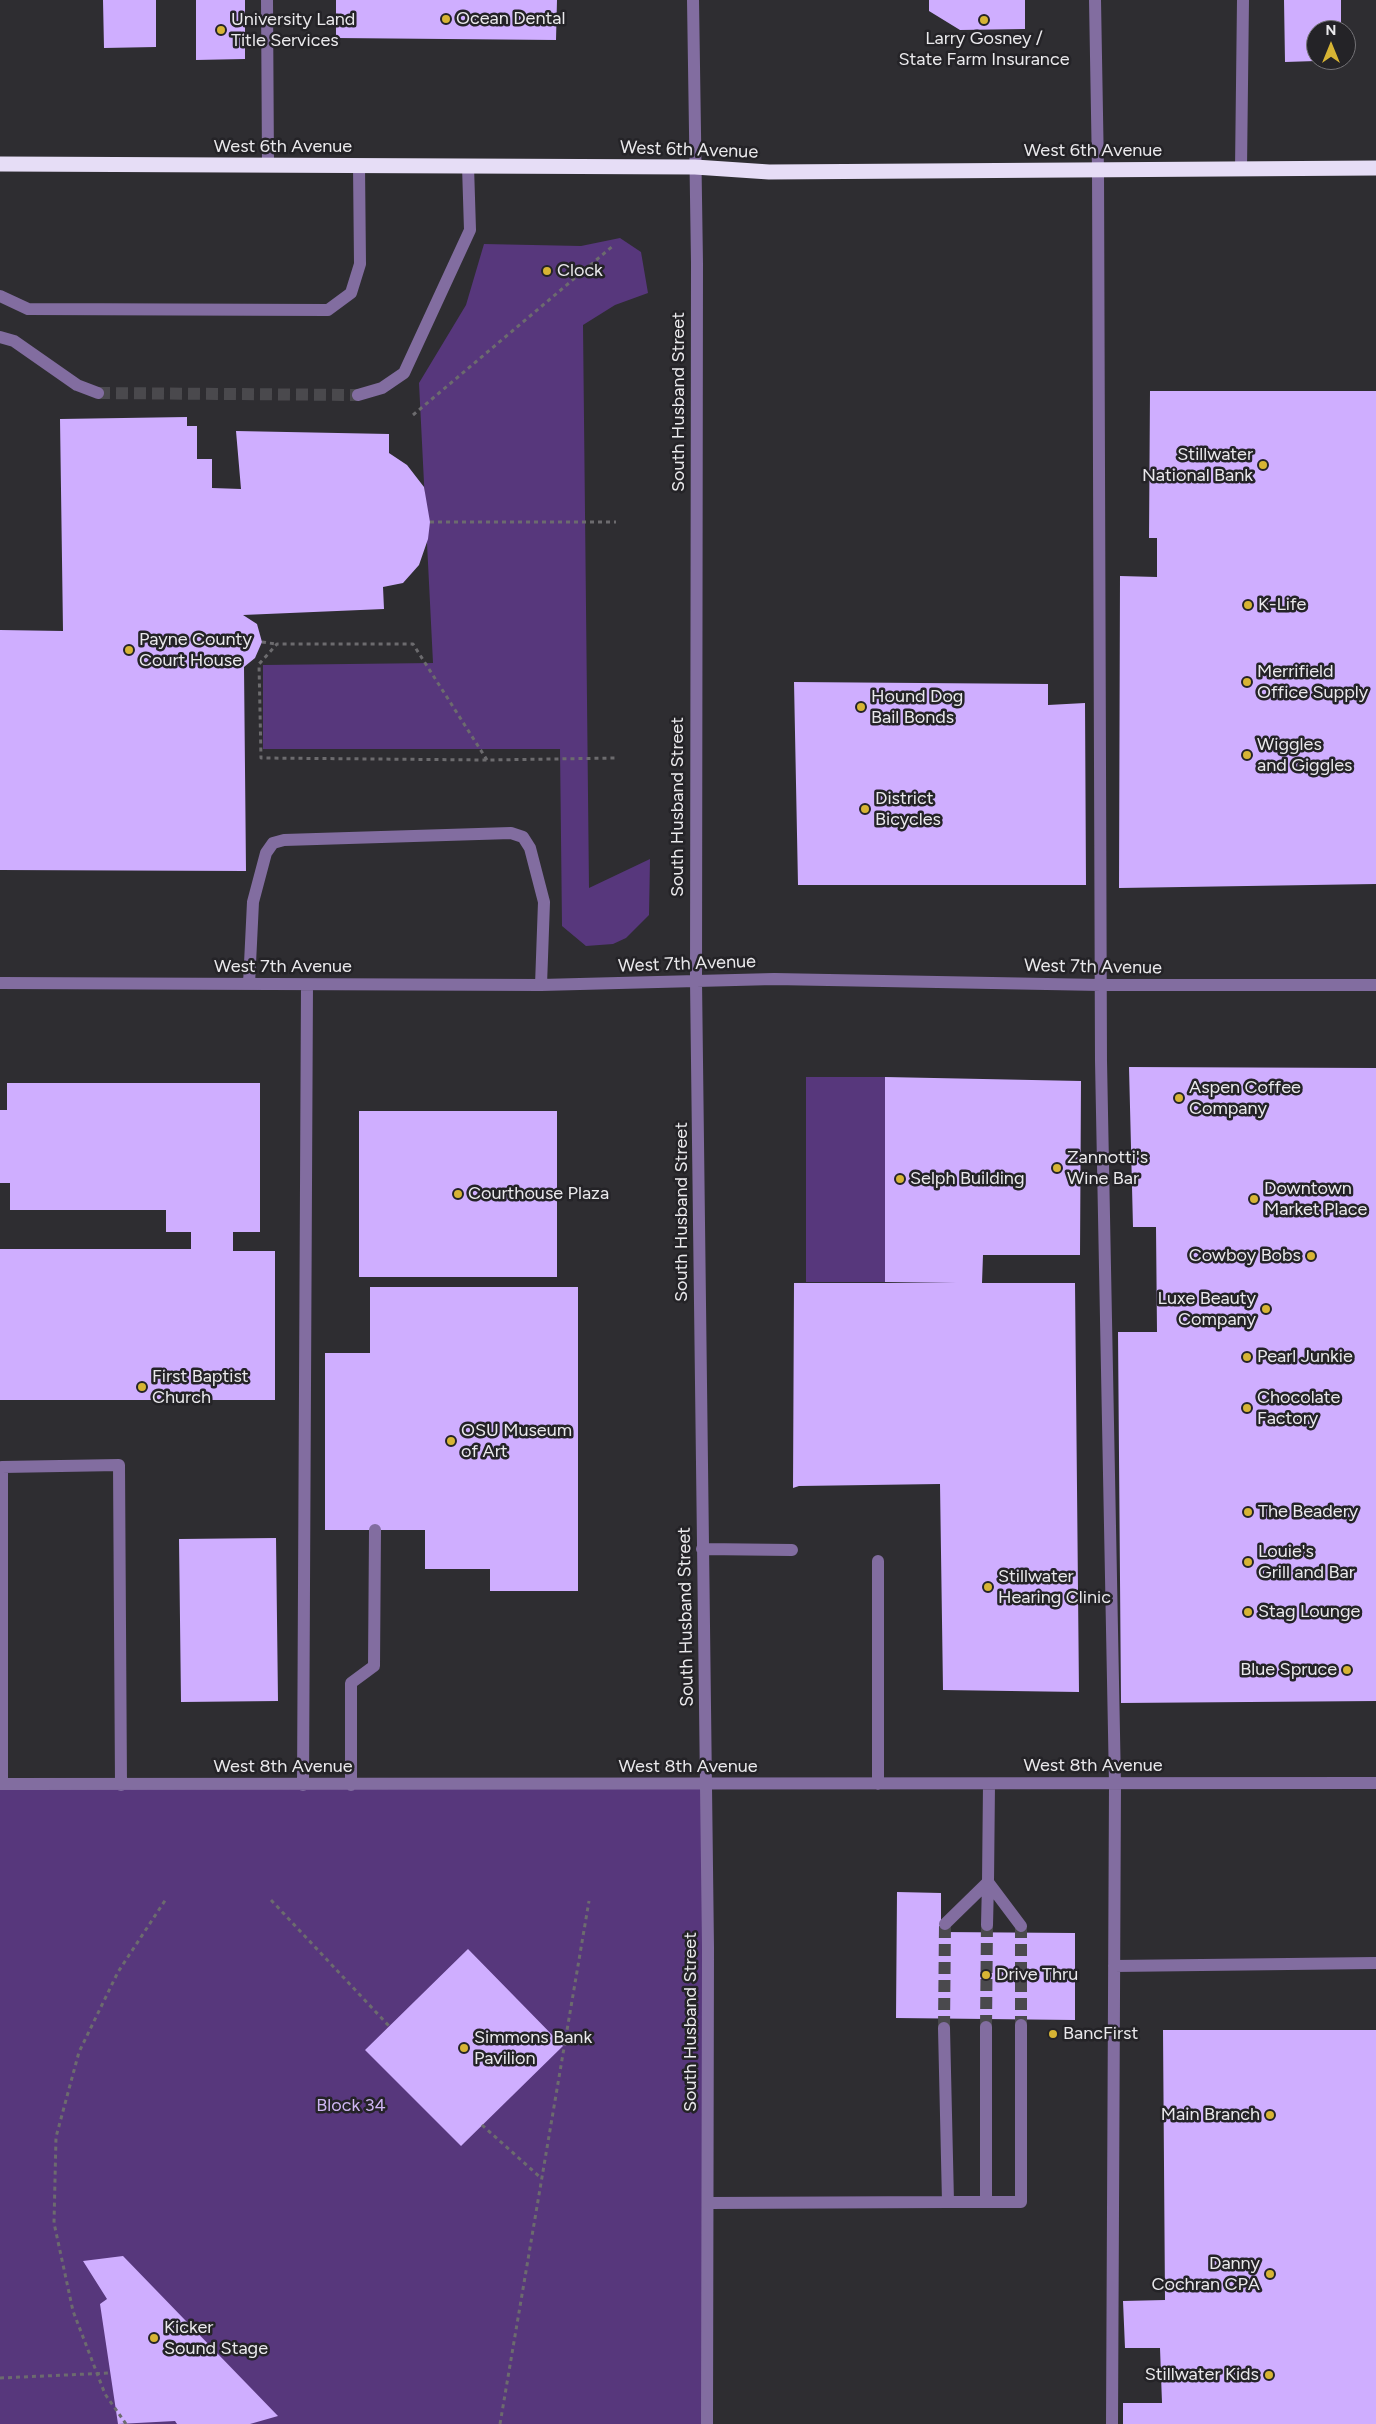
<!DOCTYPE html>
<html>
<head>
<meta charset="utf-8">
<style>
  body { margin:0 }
  #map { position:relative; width:1376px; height:2424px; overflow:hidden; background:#2e2d31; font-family:Figtree,sans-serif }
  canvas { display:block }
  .north { position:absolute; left:1306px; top:20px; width:50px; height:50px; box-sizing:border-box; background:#242327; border:1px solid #737276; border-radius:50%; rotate:0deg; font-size:14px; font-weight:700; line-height:20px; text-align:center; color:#eae9ec }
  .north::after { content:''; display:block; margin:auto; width:18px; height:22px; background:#d7b434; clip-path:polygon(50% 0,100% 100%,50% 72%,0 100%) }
</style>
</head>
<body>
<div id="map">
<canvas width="1376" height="2424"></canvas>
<div class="north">N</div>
</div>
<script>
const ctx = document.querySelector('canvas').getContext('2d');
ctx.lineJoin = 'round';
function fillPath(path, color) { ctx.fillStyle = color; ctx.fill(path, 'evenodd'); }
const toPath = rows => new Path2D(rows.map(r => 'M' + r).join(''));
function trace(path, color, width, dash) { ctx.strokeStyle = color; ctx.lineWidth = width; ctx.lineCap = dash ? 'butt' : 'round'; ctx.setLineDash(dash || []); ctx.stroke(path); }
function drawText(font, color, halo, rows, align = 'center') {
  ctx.font = font + ' Figtree,sans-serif'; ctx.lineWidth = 5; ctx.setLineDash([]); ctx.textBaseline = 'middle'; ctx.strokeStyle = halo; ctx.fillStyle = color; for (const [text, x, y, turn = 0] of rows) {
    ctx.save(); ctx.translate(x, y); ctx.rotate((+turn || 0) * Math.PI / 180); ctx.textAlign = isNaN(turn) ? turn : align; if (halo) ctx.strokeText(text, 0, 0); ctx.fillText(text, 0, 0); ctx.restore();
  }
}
fillPath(toPath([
  [620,238,641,252,648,293,615,305,583,325,589,888,650,859,649,915,626,938,613,944,586,946,562,926,560,749,263,749,263,665,433,663,419,383,466,305,484,244,581,246],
  [806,1077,885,1077,885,1282,806,1282],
  [0,1788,703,1788,702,2424,0,2424]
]), '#57377c');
fillPath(toPath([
  [103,0,156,0,156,47,104,48],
  [196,0,245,0,245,59,196,60],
  [336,0,557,0,556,40,336,38],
  [929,0,1025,0,1025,29,960,30,929,11],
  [1284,0,1341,0,1341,30,1316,30,1316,61,1285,62],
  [1150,391,1376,391,1376,884,1119,888,1120,576,1157,577,1157,538,1149,538],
  [187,417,187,426,197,426,197,459,212,459,212,488,241,489,236,431,389,434,389,453,407,465,424,487,430,522,428,539,419,565,403,583,383,587,384,609,243,615,257,624,262,642,255,658,244,667,246,871,0,870,0,630,63,631,60,419],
  [794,682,1048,684,1048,705,1085,703,1086,885,798,885],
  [1129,1067,1376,1068,1376,1701,1121,1703,1118,1332,1157,1332,1156,1227,1133,1227],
  [885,1077,1081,1081,1080,1255,983,1255,982,1283,1075,1283,1079,1692,943,1690,940,1484,799,1486,793,1488,794,1283,956,1283,885,1282],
  [7,1083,260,1083,260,1232,233,1232,233,1251,275,1251,275,1400,0,1400,0,1249,191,1249,191,1232,166,1232,166,1210,10,1210,10,1183,0,1183,0,1110,7,1110],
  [359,1111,557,1111,557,1277,359,1277],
  [370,1287,578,1287,578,1591,490,1591,490,1569,425,1569,425,1530,325,1530,325,1353,370,1353],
  [276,1538,278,1701,181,1702,179,1539],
  [897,1892,941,1893,941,1932,1075,1933,1075,2020,896,2018],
  [468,1949,563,2046,461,2146,365,2050],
  [1163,2030,1376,2030,1376,2424,1123,2424,1123,2403,1162,2403,1160,2348,1125,2348,1123,2301,1165,2300],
  [123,2256,278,2416,250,2424,177,2424,175,2421,118,2424,100,2304,107,2299,83,2261]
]), '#cfaeff');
trace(toPath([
  [98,393,358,395],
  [1021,1926,1021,2025],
  [986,2027,987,1925],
  [944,2028,945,1924]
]), '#4a494d', 12, [12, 6]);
trace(toPath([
  [413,415,614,245],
  [430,522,616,522],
  [262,642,276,644],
  [487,760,413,644,277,644,259,664,261,758,487,760,615,758],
  [271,1900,389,2026],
  [482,2125,541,2178],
  [0,2378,110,2373],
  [126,2424,105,2394,73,2311,54,2223,56,2137,79,2052,118,1972,166,1899],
  [500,2424,589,1901]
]), '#6c6b6e', 3, [4, 4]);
trace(toPath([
  [267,0,268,165],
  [693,0,697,263,696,981,708,1947,707,2424],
  [1095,0,1098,170,1101,1061,1115,1784,1112,2424],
  [1241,169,1243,0],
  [0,296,28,309,328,310,351,293,360,264,359,166],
  [0,337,14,341,77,385,98,393],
  [358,395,382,388,404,373,470,230,468,166],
  [0,983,541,985,774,979,1101,985,1376,985],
  [249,984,253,902,266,853,273,843,284,840,511,833,523,837,530,848,544,902,541,985],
  [702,1549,792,1550],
  [0,1784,1376,1783],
  [2,1784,2,1467,119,1465,121,1785],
  [878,1784,878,1561],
  [303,1785,307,985],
  [351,1785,351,1683,374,1666,375,1530],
  [988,1882,1021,1926],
  [945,1924,988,1882,989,1784],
  [987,1925,988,1882],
  [1114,1966,1376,1963],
  [948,2202,986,2202,986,2027],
  [986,2202,1021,2202,1021,2025],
  [709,2203,948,2202,944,2028]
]), '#826da0', 12);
trace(toPath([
  [0,164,695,167,769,172,1376,168]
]), '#e6ddf6', 15);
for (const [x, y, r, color] of [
  [446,19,5,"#d7b434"],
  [984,20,5,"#d7b434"],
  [221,30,5,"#d7b434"],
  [547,271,5,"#d7b434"],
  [1263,465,5,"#d7b434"],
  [1248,605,5,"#d7b434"],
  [129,650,5,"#d7b434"],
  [1247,682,5,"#d7b434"],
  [861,707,5,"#d7b434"],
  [1247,755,5,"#d7b434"],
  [865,809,5,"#d7b434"],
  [1179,1098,5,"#d7b434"],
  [1057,1168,5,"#d7b434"],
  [900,1179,5,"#d7b434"],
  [458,1194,5,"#d7b434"],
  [1254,1199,5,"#d7b434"],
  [1311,1256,5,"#d7b434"],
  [1266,1309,5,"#d7b434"],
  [1247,1357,5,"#d7b434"],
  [142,1387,5,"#d7b434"],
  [1247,1408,5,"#d7b434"],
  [451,1441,5,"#d7b434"],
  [1248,1512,5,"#d7b434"],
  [1248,1562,5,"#d7b434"],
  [988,1587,5,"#d7b434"],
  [1248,1612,5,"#d7b434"],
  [1347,1670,5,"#d7b434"],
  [986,1975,5,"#d7b434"],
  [1053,2034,5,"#d7b434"],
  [464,2048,5,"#d7b434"],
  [1270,2115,5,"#d7b434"],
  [1270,2274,5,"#d7b434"],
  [154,2338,5,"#d7b434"],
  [1269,2375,5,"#d7b434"]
]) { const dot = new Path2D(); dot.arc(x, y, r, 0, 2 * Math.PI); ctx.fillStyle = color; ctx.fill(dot); trace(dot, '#242327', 2); }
drawText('18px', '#eae9ec', '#242327', [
  ["Ocean Dental",456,19],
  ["University Land",231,20],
  ["Title Services",231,41],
  ["Larry Gosney /",984,39,"center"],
  ["State Farm Insurance",984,60,"center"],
  ["Clock",557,271],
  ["Stillwater",1253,455,"right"],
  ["National Bank",1253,476,"right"],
  ["K-Life",1258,605],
  ["Payne County",139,640],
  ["Court House",139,661],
  ["Merrifield",1257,672],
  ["Office Supply",1257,693],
  ["Hound Dog",871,697],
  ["Bail Bonds",871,718],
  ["Wiggles",1257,745],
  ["and Giggles",1257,766],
  ["District",875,799],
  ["Bicycles",875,820],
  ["Aspen Coffee",1189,1088],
  ["Company",1189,1109],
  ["Zannotti's",1067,1158],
  ["Wine Bar",1067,1179],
  ["Selph Building",910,1179],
  ["Downtown",1264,1189],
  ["Market Place",1264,1210],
  ["Courthouse Plaza",468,1194],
  ["Cowboy Bobs",1301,1256,"right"],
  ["Luxe Beauty",1256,1299,"right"],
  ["Company",1256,1320,"right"],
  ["Pearl Junkie",1257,1357],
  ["First Baptist",152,1377],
  ["Church",152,1398],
  ["Chocolate",1257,1398],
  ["Factory",1257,1419],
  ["OSU Museum",461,1431],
  ["of Art",461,1452],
  ["The Beadery",1258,1512],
  ["Louie's",1258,1552],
  ["Grill and Bar",1258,1573],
  ["Stillwater",998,1577],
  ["Hearing Clinic",998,1598],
  ["Stag Lounge",1258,1612],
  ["Blue Spruce",1337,1670,"right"],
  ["Drive Thru",996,1975],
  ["BancFirst",1063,2034],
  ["Simmons Bank",474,2038],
  ["Pavilion",474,2059],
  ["Main Branch",1260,2115,"right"],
  ["Danny",1260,2264,"right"],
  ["Cochran CPA",1260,2285,"right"],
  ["Kicker",164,2328],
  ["Sound Stage",164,2349],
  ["Stillwater Kids",1259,2375,"right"]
], 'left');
drawText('18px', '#eae9ec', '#242327', [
  ["West 6th Avenue",283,147],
  ["West 6th Avenue",689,150,2],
  ["West 6th Avenue",1093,151],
  ["South Husband Street",679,402,-90],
  ["South Husband Street",678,807,-90],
  ["West 7th Avenue",687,964,-2],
  ["West 7th Avenue",283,967],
  ["West 7th Avenue",1093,967,1],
  ["South Husband Street",682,1212,-90],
  ["South Husband Street",686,1617,-91],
  ["West 8th Avenue",1093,1766],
  ["West 8th Avenue",283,1767],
  ["West 8th Avenue",688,1767],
  ["South Husband Street",691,2022,-90]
]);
drawText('18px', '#ceb5f2', '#242327', [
  ["Block 34",351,2106]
]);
</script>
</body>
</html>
